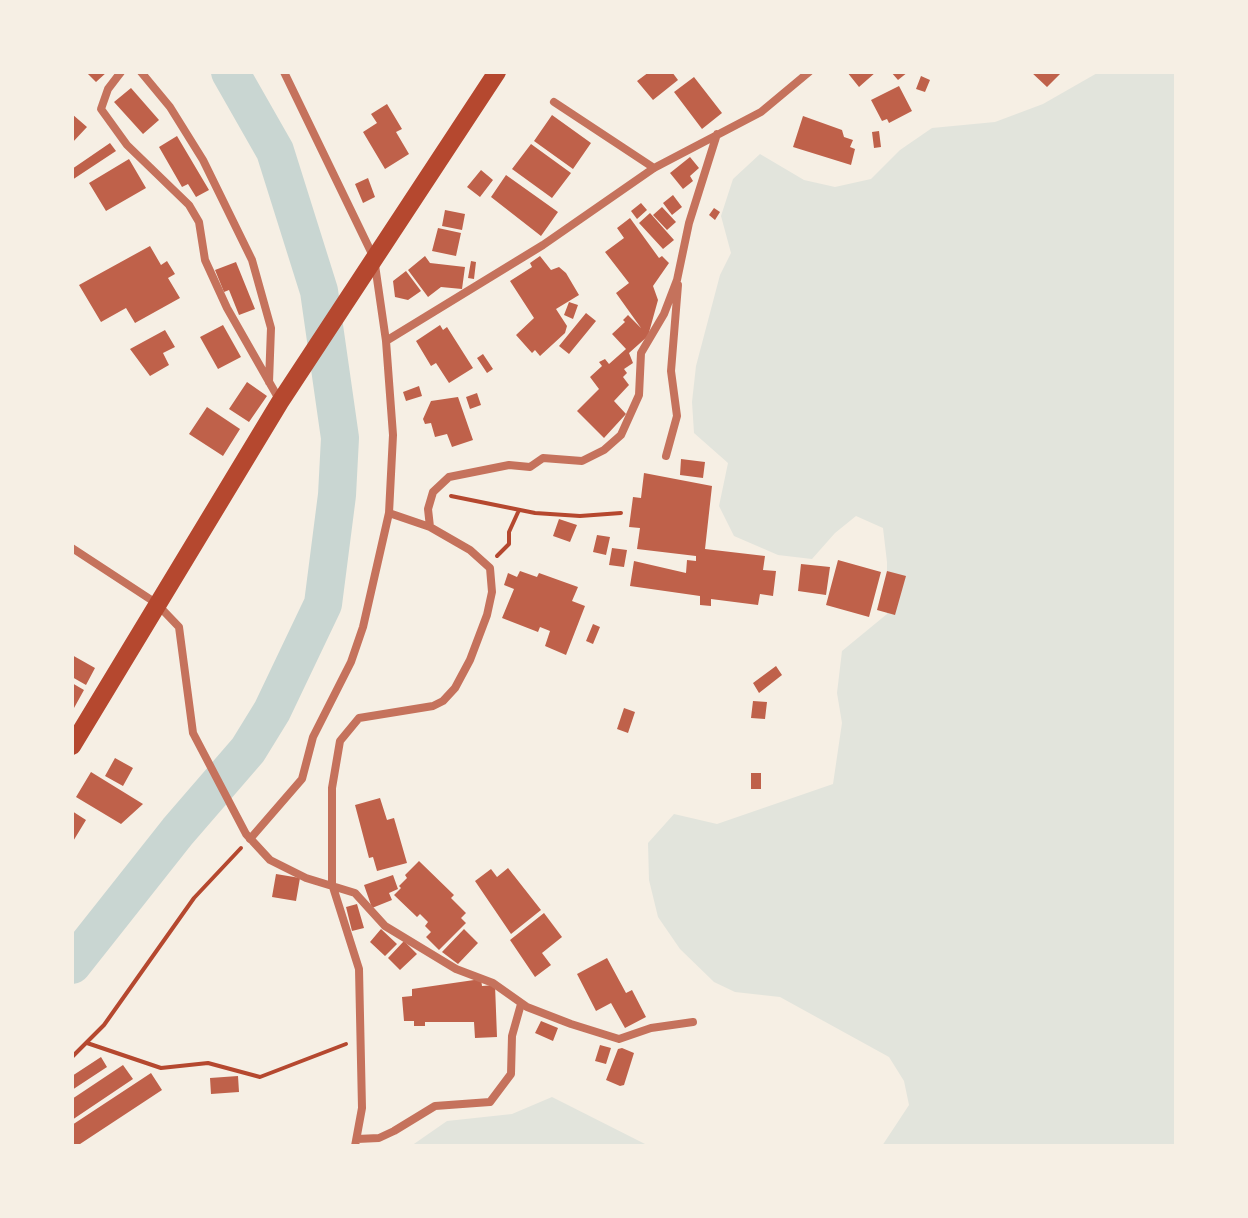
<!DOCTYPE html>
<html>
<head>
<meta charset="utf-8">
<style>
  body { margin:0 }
  #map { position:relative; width:1248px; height:1218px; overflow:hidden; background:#f6efe4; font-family:"PT Sans",sans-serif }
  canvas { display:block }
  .frame { position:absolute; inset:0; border:74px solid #f6efe4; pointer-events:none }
</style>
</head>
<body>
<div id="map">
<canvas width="1248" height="1218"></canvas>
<div class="frame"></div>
</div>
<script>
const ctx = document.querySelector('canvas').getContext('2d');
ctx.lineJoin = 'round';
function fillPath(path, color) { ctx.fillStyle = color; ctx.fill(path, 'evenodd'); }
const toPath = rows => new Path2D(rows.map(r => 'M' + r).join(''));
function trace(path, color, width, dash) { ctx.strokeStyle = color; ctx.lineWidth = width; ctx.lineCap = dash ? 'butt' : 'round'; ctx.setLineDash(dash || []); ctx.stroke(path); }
fillPath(toPath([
  [1099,72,1176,72,1176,1146,882,1146,909,1105,904,1081,889,1057,780,997,735,992,714,982,680,949,658,917,649,880,648,843,674,814,717,824,833,784,842,723,837,693,842,651,887,614,887,562,883,528,856,516,835,533,812,559,778,555,734,536,719,506,728,463,694,433,692,402,696,366,720,275,731,253,721,216,733,179,760,154,804,180,835,187,871,179,900,150,932,128,995,122,1043,104],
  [552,1097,649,1146,411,1146,447,1121,512,1114]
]), '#e2e4dc');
trace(toPath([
  [72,965,178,831,248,750,272,711,323,604,337,495,340,438,319,291,275,151,230,72]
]), '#c9d6d2', 38);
fillPath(toPath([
  [86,72,107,72,96,82],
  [649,72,672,72,678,80,653,100,637,81],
  [847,72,876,72,859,87],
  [891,72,908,72,898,80],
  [1031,72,1062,72,1047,87],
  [921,76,930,80,925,92,916,89],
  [694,77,722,113,702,129,674,92],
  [899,86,912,111,889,123,887,119,882,121,871,100],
  [131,88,159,120,143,134,114,102],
  [387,104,402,129,396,132,409,154,385,169,363,132,377,123,371,114],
  [72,114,87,127,72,143],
  [552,115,591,143,573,169,534,141],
  [803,116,842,130,844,137,853,140,850,147,855,149,851,165,793,147],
  [879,131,881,147,874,148,872,132],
  [177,136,209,190,196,197,188,184,182,187,159,147],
  [110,143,116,151,72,180,72,169],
  [531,144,571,173,552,198,512,169],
  [690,157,699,168,690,176,693,181,683,189,670,173],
  [129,159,146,188,106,211,89,183],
  [481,170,493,180,480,197,467,187],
  [506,175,558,212,541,236,491,197],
  [368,178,375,197,363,203,355,184],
  [673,195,682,207,672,215,663,203],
  [641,203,647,210,637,219,631,211],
  [662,207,676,222,667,230,653,215],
  [714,208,720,212,715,220,709,215],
  [445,210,465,214,462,230,442,226],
  [650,213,674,240,663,249,639,223],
  [630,218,659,258,662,256,669,263,653,286,658,300,648,336,629,353,633,363,624,369,627,373,623,377,629,385,614,401,626,414,604,438,577,411,599,389,590,377,602,366,599,362,605,359,609,364,626,349,612,334,625,322,623,320,628,315,641,328,616,293,629,283,605,252,624,238,617,228],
  [438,228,461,233,456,256,432,251],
  [150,246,161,265,167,261,175,274,168,278,180,298,135,323,126,308,101,322,79,285],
  [425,256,430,263,465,267,462,289,441,287,428,297,408,270],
  [540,256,551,270,559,267,566,273,579,295,556,309,567,326,565,333,540,356,535,350,532,353,516,335,534,318,510,281,532,267,530,263],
  [471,261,476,262,474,279,468,278],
  [236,262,255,309,239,315,229,290,224,292,215,270],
  [406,271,421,291,408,300,395,297,393,281],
  [569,302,578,305,573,319,564,315],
  [586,313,596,321,569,354,559,346],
  [223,325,241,357,218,369,200,337],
  [440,325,443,330,447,327,473,368,449,383,436,363,431,366,416,341],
  [165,330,175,347,163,353,169,365,150,376,130,349],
  [483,354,493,369,487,373,477,358],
  [247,382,267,396,249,422,229,409],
  [419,386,422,396,406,401,403,392],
  [477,393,481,405,470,409,466,397],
  [458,397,473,440,452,447,447,434,435,437,431,423,425,424,423,419,431,401],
  [207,407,240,429,223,456,189,434],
  [681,459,705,462,703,478,680,475],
  [644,473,712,486,705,549,765,556,763,570,776,571,773,596,760,594,758,605,711,599,711,606,700,605,700,596,630,586,634,561,686,573,687,560,696,561,696,556,637,549,640,528,629,527,633,497,641,498],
  [559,519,577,525,570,542,553,536],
  [597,535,610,537,606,555,593,552],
  [612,548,627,550,624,567,609,565],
  [838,560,881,572,869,617,826,605],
  [801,564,830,567,826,595,798,591],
  [520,571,537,577,539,573,578,587,572,601,585,606,566,655,545,646,550,631,540,627,538,632,502,618,514,589,504,585,508,573,517,577],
  [887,571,906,576,895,615,877,610],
  [593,624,600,627,593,644,586,641],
  [72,655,95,668,86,685,72,677],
  [776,666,782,675,759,693,753,683],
  [72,683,84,690,74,708,72,707],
  [753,701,767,702,765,719,751,718],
  [624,708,635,712,628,733,617,729],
  [115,758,133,768,123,786,105,776],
  [91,772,143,804,121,824,76,797],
  [751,773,761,773,761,789,751,789],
  [380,798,387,820,394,818,407,863,377,871,373,857,369,858,355,805],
  [72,811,86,820,72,843],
  [419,861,454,895,451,898,466,913,461,918,466,923,439,950,426,937,431,932,425,926,428,922,420,914,417,917,394,895,401,888,399,886,407,878,405,875],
  [508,868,541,910,511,934,475,881,491,869,497,877],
  [276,874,300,878,296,901,272,897],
  [393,875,398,889,389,893,392,900,372,908,364,885],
  [357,904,364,928,352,931,346,907],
  [544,913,562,937,542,953,551,965,535,977,510,940],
  [381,929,397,944,385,956,370,942],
  [464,929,478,943,458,964,442,952],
  [404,941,417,954,400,970,388,958],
  [607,958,626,993,632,990,646,1017,625,1028,611,1003,596,1011,577,974],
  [481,979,482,986,495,985,497,1037,475,1038,474,1022,425,1022,425,1026,414,1026,414,1021,404,1021,402,997,412,996,412,989],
  [541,1021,558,1028,553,1041,535,1033],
  [600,1045,611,1048,606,1064,595,1061],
  [622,1048,634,1053,624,1085,620,1086,606,1080,618,1049],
  [101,1057,107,1067,72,1090,72,1076],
  [123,1065,133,1079,72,1120,72,1099],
  [151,1073,162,1090,77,1146,72,1146,72,1125],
  [238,1076,239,1092,211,1094,210,1078]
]), '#bf614a');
trace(toPath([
  [451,496,535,513,580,516,621,513],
  [497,556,509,544,509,532,519,510],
  [87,1043,161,1068,208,1063,260,1077,346,1044],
  [72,1057,104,1025,194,898,241,848]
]), '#b5482f', 4);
trace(toPath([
  [121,72,108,89,101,109,127,145,189,205,199,222,205,260,227,308,280,401],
  [141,72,170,107,203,160,252,260,271,328,269,382],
  [284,72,374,258,386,341,543,245,654,168,761,112,809,72],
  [554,102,654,168],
  [666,456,677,416,671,371,678,285],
  [389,513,430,527],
  [72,548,156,603,179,627,193,733,246,834,270,860,306,878,355,893,385,926,456,969,493,983,527,1007,571,1024,619,1039,651,1028,693,1022],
  [250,839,302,779,313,737,351,662,363,627,389,513,393,435,386,341],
  [357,1139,379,1138,394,1131,435,1106,490,1102,511,1074,512,1036,521,1004],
  [355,1146,362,1108,359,969,332,884,332,788,340,741,359,718,433,706,443,701,455,688,470,660,487,615,492,592,490,568,470,550,430,527,428,509,433,492,449,477,509,465,530,467,543,458,582,461,604,450,621,435,639,395,641,353,664,314,677,280,689,223,717,134]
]), '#c5725c', 8);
trace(toPath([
  [72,746,280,402,497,72]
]), '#b5482f', 18);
</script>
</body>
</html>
